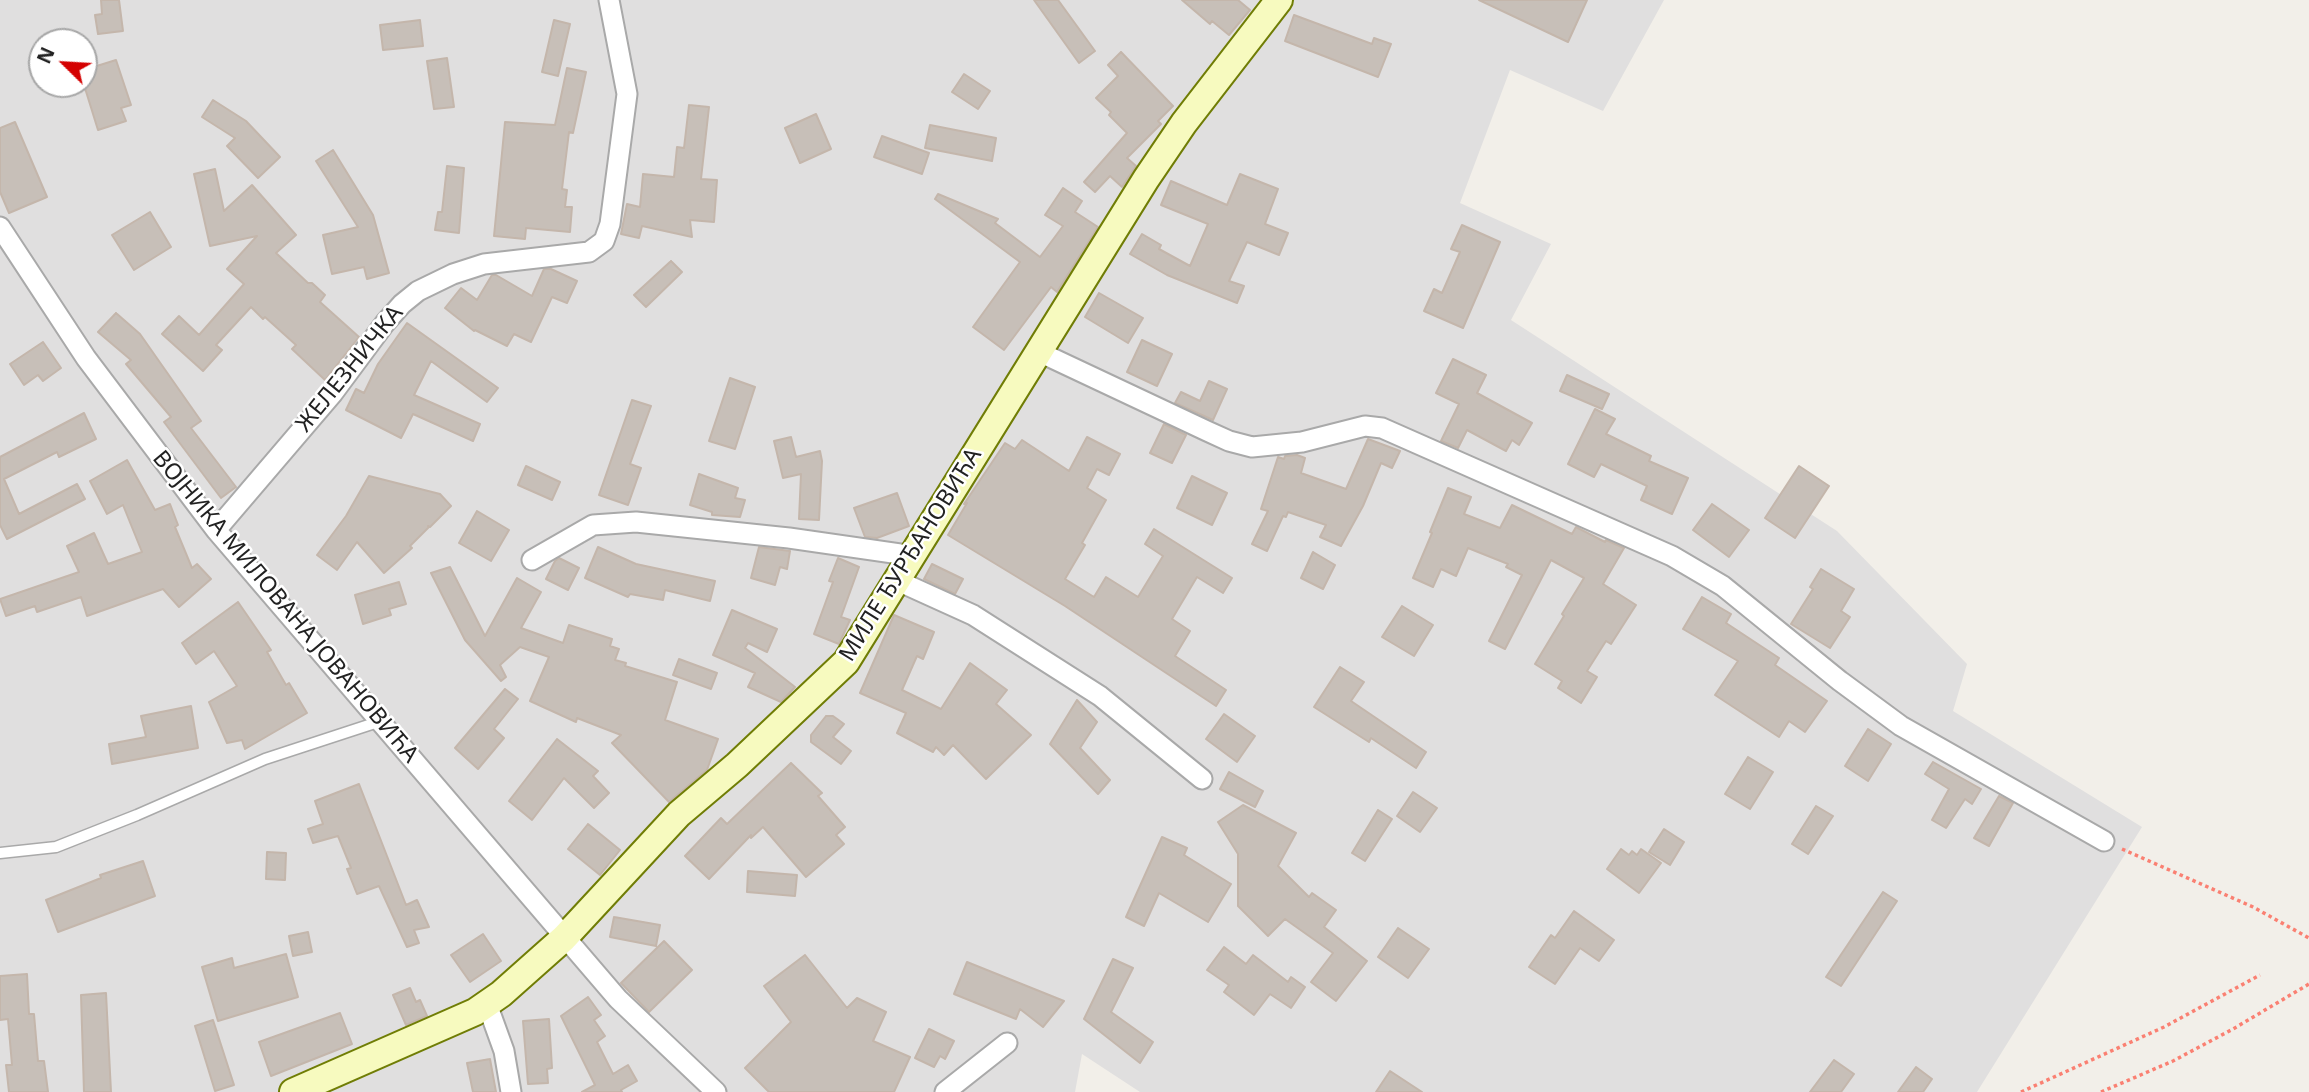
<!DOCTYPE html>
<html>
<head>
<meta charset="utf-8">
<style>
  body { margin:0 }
  #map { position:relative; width:2309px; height:1092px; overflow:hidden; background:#f2efe9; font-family:"Noto Sans",sans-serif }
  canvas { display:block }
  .north { position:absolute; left:28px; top:28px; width:70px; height:70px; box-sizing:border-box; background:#fff; border:2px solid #a7a7a7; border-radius:50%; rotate:294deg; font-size:19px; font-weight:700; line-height:28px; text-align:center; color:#222 }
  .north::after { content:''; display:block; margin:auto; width:24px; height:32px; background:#d40000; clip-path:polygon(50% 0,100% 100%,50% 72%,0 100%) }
</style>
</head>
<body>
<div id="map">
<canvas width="2309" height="1092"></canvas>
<div class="north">N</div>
</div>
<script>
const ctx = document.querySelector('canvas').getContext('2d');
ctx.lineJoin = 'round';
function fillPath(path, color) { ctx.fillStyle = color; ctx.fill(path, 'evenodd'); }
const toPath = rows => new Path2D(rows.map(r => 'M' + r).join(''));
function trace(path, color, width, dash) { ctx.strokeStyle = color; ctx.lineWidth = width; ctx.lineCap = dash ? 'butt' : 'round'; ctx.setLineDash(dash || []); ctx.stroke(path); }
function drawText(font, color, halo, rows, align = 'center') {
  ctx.font = font + ' "Noto Sans",sans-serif'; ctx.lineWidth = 5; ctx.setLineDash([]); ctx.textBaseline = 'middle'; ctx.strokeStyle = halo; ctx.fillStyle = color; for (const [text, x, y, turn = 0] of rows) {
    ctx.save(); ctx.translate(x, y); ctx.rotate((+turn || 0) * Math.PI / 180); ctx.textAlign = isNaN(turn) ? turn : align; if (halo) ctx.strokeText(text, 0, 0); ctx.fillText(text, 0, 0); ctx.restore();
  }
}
fillPath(toPath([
  [0,0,1664,0,1603,111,1510,70,1460,203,1551,244,1511,320,1837,531,1967,664,1953,711,2142,827,1977,1092,1140,1092,1082,1054,1075,1092,0,1092],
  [42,42,84,42,84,84,42,84]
]), '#e0dfdf');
const building = toPath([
  [101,0,119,0,123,31,98,34,95,15,102,14,101,0],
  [1034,0,1058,0,1095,51,1079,63,1034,0],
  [1182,0,1238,0,1250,10,1229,35,1212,21,1210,24,1182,0],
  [1479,0,1587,0,1568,42,1479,0],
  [1294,15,1372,44,1374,38,1391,44,1378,77,1285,41,1294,15],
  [420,20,423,46,383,50,380,25,420,20],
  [554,20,570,24,558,76,542,72,554,20],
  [1121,52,1173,106,1158,121,1161,124,1127,158,1136,166,1122,187,1110,176,1095,192,1084,182,1127,133,1109,115,1111,112,1096,98,1118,76,1108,65,1121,52],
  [447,58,454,107,434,109,427,61,447,58],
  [116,60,131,105,121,108,126,121,98,130,84,85,84,70,116,60],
  [567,68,586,72,573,133,569,132,562,189,567,190,565,207,572,207,570,232,526,228,525,239,494,236,505,122,555,125,567,68],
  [964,74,990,91,978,109,952,92,964,74],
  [213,100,246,121,280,157,258,178,227,146,235,138,202,117,213,100],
  [689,105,709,107,701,179,717,180,714,222,690,220,692,237,642,226,639,238,621,234,627,204,640,207,643,174,674,177,677,147,684,148,689,105],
  [816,114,831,149,800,163,785,128,816,114],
  [15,122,47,197,9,213,0,192,0,128,15,122],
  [930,125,996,138,992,161,925,148,930,125],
  [882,136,929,153,922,174,874,157,882,136],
  [333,150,373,215,389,273,367,279,364,267,332,274,323,235,358,227,316,161,333,150],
  [447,166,464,168,459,233,435,230,438,212,442,212,447,166],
  [215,169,224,211,252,185,296,235,276,253,308,283,312,283,325,295,320,302,359,337,325,380,292,349,296,345,265,317,263,319,251,307,216,345,222,350,203,371,162,334,179,316,199,335,244,284,227,269,257,236,210,246,194,174,215,169],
  [1240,174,1278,189,1265,224,1288,233,1279,255,1247,242,1229,281,1244,286,1237,303,1167,275,1130,254,1142,234,1161,245,1159,249,1190,266,1208,224,1161,205,1171,181,1227,205,1240,174],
  [1063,188,1082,201,1075,212,1098,227,1057,292,1051,287,1004,350,973,327,1020,262,935,199,938,194,998,219,995,223,1040,257,1063,226,1045,215,1063,188],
  [150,212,171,247,134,270,112,235,150,212],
  [1462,225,1500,242,1463,328,1424,311,1434,289,1442,293,1460,252,1451,249,1462,225],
  [671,261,682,272,646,307,634,295,671,261],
  [544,269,551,269,577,281,567,303,552,297,531,342,514,334,507,346,475,330,474,331,445,308,461,288,477,300,492,275,496,275,532,296,544,269],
  [1099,293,1143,318,1128,343,1085,317,1099,293],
  [116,313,140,334,201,421,191,428,236,487,221,498,164,422,171,417,126,364,131,360,98,332,116,313],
  [407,323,498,388,487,402,431,361,414,395,480,424,473,441,413,414,401,438,346,410,356,389,364,393,378,364,407,323],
  [1142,340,1172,354,1157,386,1127,372,1142,340],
  [43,342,61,368,43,381,38,375,24,385,10,364,43,342],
  [1453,359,1486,375,1477,393,1532,423,1519,445,1512,440,1506,451,1467,430,1458,448,1441,441,1459,404,1436,393,1453,359],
  [1567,375,1609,394,1602,409,1560,391,1567,375],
  [730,378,755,387,735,449,709,441,730,378],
  [1209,381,1227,389,1213,420,1175,403,1181,392,1200,401,1209,381],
  [632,400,651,406,630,464,641,468,628,505,599,495,632,400],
  [1595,409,1615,419,1606,434,1651,456,1649,461,1688,478,1672,514,1641,500,1647,486,1601,464,1594,477,1568,464,1595,409],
  [84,413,96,439,59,457,57,452,4,479,19,514,77,484,85,499,7,539,0,525,0,457,84,413],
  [1164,424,1186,435,1172,463,1150,453,1164,424],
  [791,437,796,457,820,451,822,461,819,520,799,519,801,474,783,478,774,441,791,437],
  [1087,437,1120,454,1109,475,1097,469,1087,488,1106,500,1082,543,1085,545,1065,579,1094,597,1106,577,1138,597,1163,556,1145,544,1154,529,1232,578,1223,593,1197,577,1172,619,1190,631,1175,656,1226,690,1216,706,1065,606,948,535,967,503,964,504,1005,443,1015,449,1022,440,1069,471,1087,437],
  [1368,439,1400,451,1392,468,1381,463,1363,506,1341,546,1320,537,1326,525,1288,512,1286,517,1283,516,1267,551,1252,544,1268,511,1261,509,1278,457,1284,459,1285,456,1297,455,1305,458,1301,473,1346,489,1368,439],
  [127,460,155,510,170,504,178,525,175,527,192,568,197,564,211,579,179,607,163,589,87,616,81,597,37,612,35,606,6,616,0,599,79,572,67,546,94,533,108,564,142,552,123,505,107,514,90,481,127,460],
  [526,466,560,482,552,500,518,485,526,466],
  [1799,466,1829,486,1795,538,1765,518,1799,466],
  [699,474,738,488,735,498,745,500,740,517,712,515,712,512,690,505,699,474],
  [369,476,440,494,451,506,430,527,428,526,429,527,410,546,412,548,384,573,357,542,337,570,317,555,346,516,369,476],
  [1192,476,1227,493,1212,525,1177,508,1192,476],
  [1448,488,1471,497,1464,514,1500,528,1512,505,1572,534,1576,527,1605,542,1606,540,1624,548,1603,584,1636,605,1611,644,1606,641,1587,671,1597,677,1581,703,1558,688,1562,681,1535,664,1564,616,1562,614,1584,578,1551,560,1505,649,1489,641,1522,575,1506,567,1508,564,1468,548,1456,576,1441,569,1433,587,1413,578,1432,533,1430,532,1448,488],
  [897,493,909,526,877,538,865,537,854,508,897,493],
  [1712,504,1749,530,1729,557,1693,530,1712,504],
  [477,511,509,530,491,561,459,543,477,511],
  [598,547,636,564,715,581,710,601,665,590,663,600,630,594,628,597,585,578,598,547],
  [759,547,790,551,787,569,780,567,775,585,751,578,759,547],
  [1313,552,1335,565,1323,589,1301,578,1313,552],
  [559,558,579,568,568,590,546,579,555,561,559,558],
  [838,558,859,567,841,617,850,620,839,644,814,634,833,582,829,581,838,558],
  [932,564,963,579,955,594,924,579,932,564],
  [450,567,485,636,517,578,541,592,521,628,563,643,569,625,612,639,610,646,619,649,615,660,626,663,625,666,677,682,665,720,718,739,707,770,669,802,612,743,621,735,577,718,576,722,530,701,549,657,520,647,500,665,506,677,501,681,465,640,431,573,450,567],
  [1821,569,1854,589,1841,611,1850,617,1830,648,1791,624,1813,589,1810,587,1821,569],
  [399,582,406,604,389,609,391,615,363,624,355,595,399,582],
  [1702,597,1731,614,1726,623,1779,658,1775,665,1827,701,1805,732,1789,721,1779,737,1715,695,1738,661,1683,629,1702,597],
  [238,602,271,650,267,652,286,685,289,683,307,713,245,749,242,740,227,743,209,702,237,686,214,651,196,664,182,643,238,602],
  [1402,606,1433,625,1414,656,1382,637,1402,606],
  [732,610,777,629,767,652,748,643,745,648,795,687,781,702,748,687,755,673,713,655,732,610],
  [894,615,934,632,923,659,917,656,902,690,941,709,970,663,1007,690,996,704,1031,735,986,779,953,745,944,755,936,747,933,752,897,733,906,713,860,693,894,615],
  [679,659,717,673,711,689,673,675,679,659],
  [1340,667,1364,682,1351,701,1426,752,1416,768,1371,738,1369,742,1314,707,1340,667],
  [505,689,518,699,494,729,504,738,478,769,455,748,505,689],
  [1077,700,1097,722,1080,748,1110,780,1098,794,1050,744,1077,700],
  [191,706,198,748,112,764,109,744,146,737,141,716,191,706],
  [1224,714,1255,736,1237,762,1206,739,1224,714],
  [826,716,833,716,844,724,833,737,851,751,841,764,811,742,811,735,826,716],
  [1868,729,1891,744,1868,781,1845,766,1868,729],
  [557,739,598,771,593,776,609,793,594,808,564,778,532,820,509,801,557,739],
  [1748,757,1773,772,1750,809,1725,794,1748,757],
  [1933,762,1981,789,1972,804,1965,799,1946,828,1932,820,1949,789,1925,774,1933,762],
  [791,763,822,793,818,796,845,827,836,835,844,844,806,877,763,827,751,838,751,835,709,879,685,856,721,818,727,824,791,763],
  [1229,772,1263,791,1255,807,1220,789,1229,772],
  [359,784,406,905,417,900,429,927,414,930,419,943,407,947,379,886,357,894,347,869,351,868,338,836,313,843,308,829,323,824,315,801,359,784],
  [1413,792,1437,808,1420,832,1397,816,1413,792],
  [1999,796,2013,803,1989,846,1974,838,1999,796],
  [1243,805,1296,833,1278,866,1309,897,1312,893,1336,910,1324,927,1367,961,1336,1001,1311,982,1333,953,1285,919,1268,936,1238,906,1238,854,1218,822,1243,805],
  [1816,806,1833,816,1808,854,1792,844,1816,806],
  [1378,810,1392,819,1365,861,1352,853,1378,810],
  [588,824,620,850,600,875,568,849,588,824],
  [1664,829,1684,842,1670,865,1649,852,1664,829],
  [1162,837,1187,848,1184,855,1231,884,1208,922,1159,893,1144,926,1126,917,1162,837],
  [1621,849,1629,855,1632,851,1637,855,1641,849,1661,863,1639,893,1607,869,1621,849],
  [267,852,286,853,285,880,266,879,267,852],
  [143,861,155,896,58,932,46,900,101,878,100,875,143,861],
  [748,871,797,875,795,896,747,892,748,871],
  [1883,892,1897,901,1841,986,1826,977,1883,892],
  [1574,911,1614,940,1599,961,1580,948,1555,984,1529,967,1551,935,1555,938,1574,911],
  [614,917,660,925,656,946,610,937,614,917],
  [1398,928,1429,949,1408,978,1378,957,1398,928],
  [308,932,312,952,293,956,289,936,308,932],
  [483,934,501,961,470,982,451,955,483,934],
  [664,941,692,970,649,1012,621,983,664,941],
  [1224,947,1246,964,1253,955,1288,982,1291,977,1305,987,1291,1008,1270,994,1254,1015,1224,992,1229,985,1207,970,1224,947],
  [286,954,298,997,218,1021,202,967,232,958,234,968,286,954],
  [805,955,847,1008,857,998,886,1012,873,1041,910,1057,894,1092,769,1092,745,1068,791,1022,764,986,805,955],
  [1113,959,1133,968,1111,1012,1153,1042,1140,1063,1084,1019,1113,959],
  [967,962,1064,1001,1043,1027,1020,1009,1016,1019,954,994,967,962],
  [27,974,29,1014,34,1014,38,1061,44,1061,48,1092,9,1092,6,1065,12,1065,8,1019,0,1020,0,976,27,974],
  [410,988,416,1002,420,1000,427,1016,406,1025,393,995,410,988],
  [106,993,111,1092,84,1092,81,995,106,993],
  [588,997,601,1015,594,1020,605,1036,597,1042,613,1074,628,1065,637,1081,621,1090,622,1092,582,1092,595,1085,561,1016,588,997],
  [340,1013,352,1044,271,1076,259,1042,340,1013],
  [549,1019,552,1068,547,1069,548,1083,528,1084,523,1021,549,1019],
  [213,1020,234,1085,215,1091,195,1026,213,1020],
  [929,1029,954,1041,945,1059,940,1056,934,1067,915,1058,929,1029],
  [490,1059,496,1092,473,1092,467,1063,490,1059],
  [1834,1060,1854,1074,1841,1092,1810,1092,1834,1060],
  [1916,1067,1932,1079,1923,1092,1898,1092,1916,1067],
  [1390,1071,1422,1092,1376,1092,1390,1071]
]);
fillPath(building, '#c7bfb8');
trace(building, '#c4b6ab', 2);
const lane = toPath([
  [0,853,56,847,137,815,265,759,378,722]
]);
const street = toPath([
  [0,227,86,358,216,530,618,999,716,1092],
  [1037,351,1207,431,1229,441,1252,447,1302,442,1365,426,1382,428,1672,556,1723,586,1840,681,1901,726,2104,841],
  [216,530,333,393,385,323,402,304,418,291,453,274,484,264,589,252,604,241,610,224,627,94,609,0],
  [532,560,593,525,636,522,789,538,914,556],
  [898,581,973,615,1100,696,1202,779],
  [487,1004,504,1051,511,1092],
  [945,1092,1007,1043]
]);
const secondary = toPath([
  [293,1092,475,1012,501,994,564,938,679,814,737,765,846,662,1146,179,1184,123,1279,0]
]);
trace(lane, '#a9a9a9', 13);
trace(street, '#a9a9a9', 23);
trace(secondary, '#707d05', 30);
trace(toPath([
  [2122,849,2253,907,2309,938],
  [2021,1092,2164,1027,2260,975],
  [2101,1092,2173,1061,2233,1029,2309,984]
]), '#fa8072', 3.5, [3.5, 3.5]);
trace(lane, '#fff', 10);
trace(street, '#fff', 19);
trace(secondary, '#f7fabf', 26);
drawText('23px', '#222', '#fff', [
  ["ЖЕЛЕЗНИЧКА",350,369,-51],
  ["МИЛЕ ЂУРЂАНОВИЋА",911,555,-58],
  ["ВОЈНИКА МИЛОВАНА ЈОВАНОВИЋА",285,607,50]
]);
</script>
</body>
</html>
